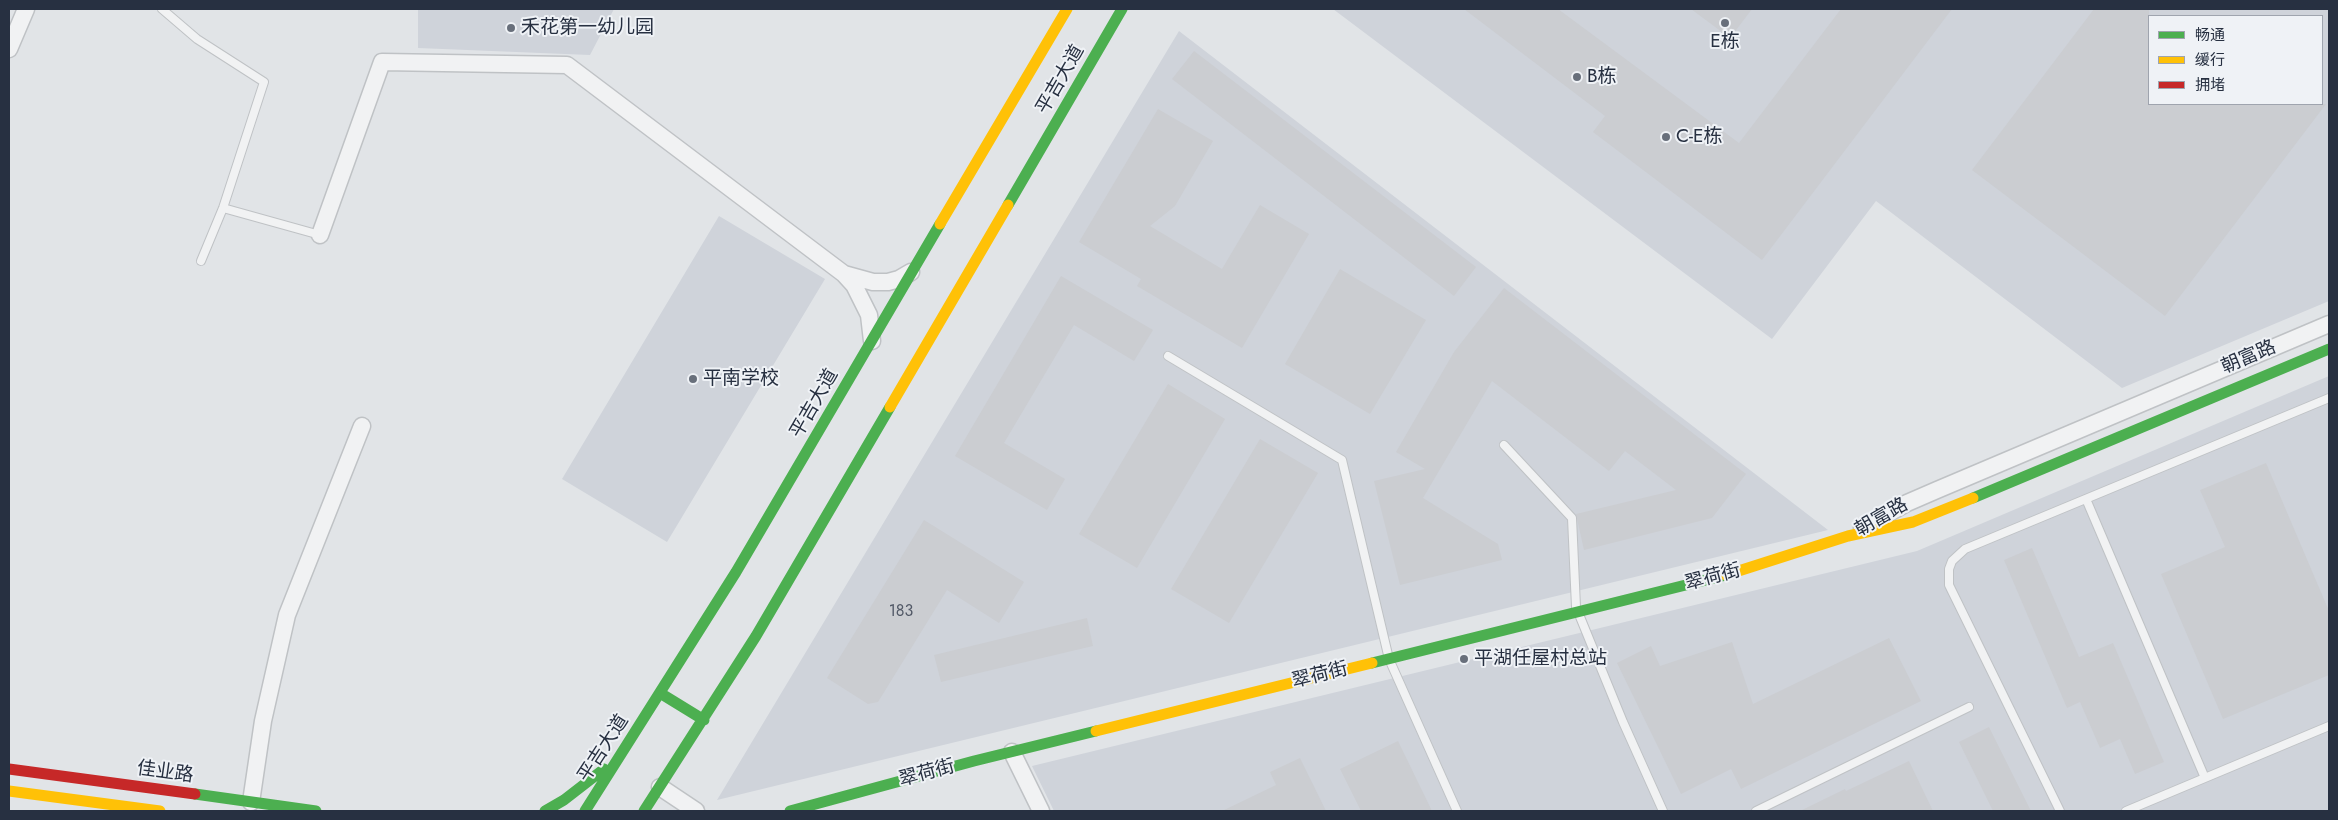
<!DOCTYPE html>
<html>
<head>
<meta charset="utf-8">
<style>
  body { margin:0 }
  #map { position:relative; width:2338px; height:820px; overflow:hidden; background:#e1e4e7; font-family:Jost,"Noto Sans SC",sans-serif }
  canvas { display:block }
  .frame { position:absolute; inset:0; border:10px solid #273041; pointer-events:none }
  .legend { position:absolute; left:2148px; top:15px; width:175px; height:90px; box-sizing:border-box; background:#eff2f6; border:1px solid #9fa4ae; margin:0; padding:6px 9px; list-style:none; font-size:15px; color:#273041 }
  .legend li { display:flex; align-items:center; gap:10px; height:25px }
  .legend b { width:25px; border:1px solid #9fa4ae }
</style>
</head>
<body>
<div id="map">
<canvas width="2338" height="820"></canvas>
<div class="frame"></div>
<ul class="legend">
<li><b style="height:6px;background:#4caf50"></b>畅通</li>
<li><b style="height:6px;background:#ffc107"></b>缓行</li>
<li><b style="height:6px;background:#c62828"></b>拥堵</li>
</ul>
</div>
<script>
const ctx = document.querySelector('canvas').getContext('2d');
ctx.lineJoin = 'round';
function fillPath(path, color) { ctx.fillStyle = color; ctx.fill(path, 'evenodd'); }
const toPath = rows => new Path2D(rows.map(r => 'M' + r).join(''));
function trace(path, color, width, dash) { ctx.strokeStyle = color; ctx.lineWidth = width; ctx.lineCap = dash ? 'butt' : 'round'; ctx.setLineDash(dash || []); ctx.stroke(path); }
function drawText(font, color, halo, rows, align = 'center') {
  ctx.font = font + ' Jost,"Noto Sans SC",sans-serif'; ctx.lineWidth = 4; ctx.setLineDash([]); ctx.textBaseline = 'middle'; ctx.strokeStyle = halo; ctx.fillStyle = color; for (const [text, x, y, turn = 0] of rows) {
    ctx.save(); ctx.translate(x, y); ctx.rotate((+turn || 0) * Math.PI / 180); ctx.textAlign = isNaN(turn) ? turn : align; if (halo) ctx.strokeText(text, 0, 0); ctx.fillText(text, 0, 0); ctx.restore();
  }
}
fillPath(toPath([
  [418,9,614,9,590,55,418,48],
  [1333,9,2329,9,2329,301,2122,388,1876,201,1772,339],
  [2149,16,2322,16,2322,104,2149,104],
  [1179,31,1828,530,717,800],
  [719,216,825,279,667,542,562,479],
  [2329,376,2329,811,1054,811,1032,766,1917,551]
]), '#cfd3da');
fillPath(toPath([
  [1464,9,1558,9,1739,143,1841,9,1952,9,1762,260,1593,132,1605,116],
  [1691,9,1752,9,1730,38],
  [2094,9,2149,9,2149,104,2326,104,2165,316,1972,170],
  [1194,51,1476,267,1454,296,1172,79],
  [1158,109,1213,141,1175,206,1150,226,1222,269,1260,205,1309,234,1242,348,1137,286,1141,279,1079,242],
  [1340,269,1426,320,1370,414,1285,364],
  [1061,276,1153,330,1134,361,1074,325,1004,443,1065,479,1047,510,955,456],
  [1504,288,1746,474,1712,518,1584,550,1576,514,1676,490,1625,451,1609,471,1492,381,1423,498,1498,544,1502,560,1400,585,1374,481,1425,469,1396,452,1454,352],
  [1168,384,1225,419,1137,568,1079,534],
  [1260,439,1318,473,1229,623,1171,589],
  [2266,463,2329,611,2329,675,2223,719,2161,574,2225,547,2200,490],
  [924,520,1024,582,999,623,947,590,878,702,868,704,827,678],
  [2032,548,2079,657,2113,643,2164,762,2135,774,2120,739,2100,748,2080,702,2067,708,2004,560],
  [1087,618,1093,646,941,682,934,655],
  [1889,638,1921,701,1741,789,1731,769,1681,794,1617,663,1651,646,1660,666,1732,642,1753,704],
  [1989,727,2031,811,1993,811,1959,742],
  [1398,741,1432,811,1361,811,1340,769],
  [1300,758,1326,811,1222,811,1276,785,1270,772],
  [1909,761,1933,811,1800,811,1845,789,1846,791]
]), '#cbcdd1');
const lane = toPath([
  [162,9,197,39,264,82,223,208,201,261],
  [223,208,320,235],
  [1168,356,1342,460,1389,659,1457,811],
  [1504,445,1572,518,1576,607,1623,722,1663,811],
  [2086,499,2205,778],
  [1756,811,1969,707],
  [2060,811,1949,585,1949,569,1952,561,1965,549,2329,398],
  [2126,811,2329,726]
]);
const street = toPath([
  [9,49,26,9],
  [320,235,382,62,567,65,844,274,854,285,869,315,872,341],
  [844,274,873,282,888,282,899,279,911,272],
  [1862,528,1907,503,1937,490,2329,324],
  [1012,752,1041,811],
  [660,787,696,811],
  [251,802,263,721,287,615,362,426]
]);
trace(lane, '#bfc2c5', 10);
trace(street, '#bfc2c5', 19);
trace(lane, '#f1f2f3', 8);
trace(street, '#f1f2f3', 16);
trace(toPath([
  [1008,205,1122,9],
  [1973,498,2329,349],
  [1372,663,1726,575],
  [660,693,704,720],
  [195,794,316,811],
  [545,811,564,800,604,769],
  [585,811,736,572,940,224],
  [644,811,756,636,890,407],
  [790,811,974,761,1096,731]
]), '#4caf50', 11);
trace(toPath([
  [940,224,1067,9],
  [890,407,1008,205],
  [1726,575,1848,536,1913,522,1973,498],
  [1096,731,1372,663],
  [9,791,160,811]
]), '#ffc107', 11);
trace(toPath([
  [9,769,195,794]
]), '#c62828', 11);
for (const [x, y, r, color] of [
  [1725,23,5,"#686f7b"],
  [511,28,5,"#686f7b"],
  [1577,77,5,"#686f7b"],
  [1666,137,5,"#686f7b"],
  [693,379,5,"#686f7b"],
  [1464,659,5,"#686f7b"]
]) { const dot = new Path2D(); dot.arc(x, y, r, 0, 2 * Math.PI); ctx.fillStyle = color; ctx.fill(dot); trace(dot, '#eff2f6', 2); }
drawText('16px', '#515866', null, [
  ["183",901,612]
]);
drawText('19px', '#273041', '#eff2f6', [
  ["禾花第一幼儿园",521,28],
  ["E栋",1725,42,"center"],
  ["B栋",1587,77],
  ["C-E栋",1676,137],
  ["平南学校",703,379],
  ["平湖任屋村总站",1474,659]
], 'left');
drawText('19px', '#273041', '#eff2f6', [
  ["平吉大道",1061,80,-60],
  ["朝富路",2249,358,-23],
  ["平吉大道",815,404,-60],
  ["朝富路",1882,518,-30],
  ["翠荷街",1713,578,-15],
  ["翠荷街",1320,676,-14],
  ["平吉大道",604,749,-57],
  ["佳业路",165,773,8],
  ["翠荷街",927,774,-15]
]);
</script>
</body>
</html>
